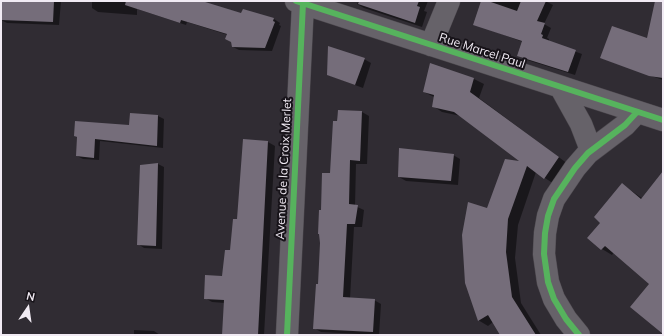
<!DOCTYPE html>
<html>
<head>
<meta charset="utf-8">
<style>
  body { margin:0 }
  #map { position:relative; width:664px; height:336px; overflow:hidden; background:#302c33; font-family:Mulish,sans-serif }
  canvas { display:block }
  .frame { position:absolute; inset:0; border:2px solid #f1ebf4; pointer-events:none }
  .north { position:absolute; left:8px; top:288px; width:40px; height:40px; -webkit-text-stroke:3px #171319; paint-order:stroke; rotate:13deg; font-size:11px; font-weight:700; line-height:16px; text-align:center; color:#f1ebf4 }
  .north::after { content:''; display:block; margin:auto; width:14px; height:18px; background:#f1ebf4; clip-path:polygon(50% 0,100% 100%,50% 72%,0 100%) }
</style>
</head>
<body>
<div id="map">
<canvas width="664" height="336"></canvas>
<div class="frame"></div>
<div class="north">N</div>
</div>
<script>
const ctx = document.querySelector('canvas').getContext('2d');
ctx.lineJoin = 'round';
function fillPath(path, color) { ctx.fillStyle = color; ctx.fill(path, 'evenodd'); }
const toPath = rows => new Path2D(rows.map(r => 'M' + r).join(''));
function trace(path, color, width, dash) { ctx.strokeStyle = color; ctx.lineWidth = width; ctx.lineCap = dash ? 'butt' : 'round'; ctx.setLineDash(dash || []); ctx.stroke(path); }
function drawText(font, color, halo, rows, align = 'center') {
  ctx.font = font + ' Mulish,sans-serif'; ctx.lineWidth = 4; ctx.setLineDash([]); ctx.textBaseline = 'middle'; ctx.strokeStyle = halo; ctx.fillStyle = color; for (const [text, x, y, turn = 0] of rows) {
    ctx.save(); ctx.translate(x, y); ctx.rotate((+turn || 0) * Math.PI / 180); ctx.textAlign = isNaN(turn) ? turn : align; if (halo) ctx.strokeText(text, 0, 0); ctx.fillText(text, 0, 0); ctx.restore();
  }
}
fillPath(toPath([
  [2,1,61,1,59,25,7,23,1,20],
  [92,1,200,1,242,14,243,10,274,19,280,23,279,25,281,26,272,51,239,50,233,47,228,35,187,22,186,25,137,9,137,15,98,12,92,8],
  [359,1,428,1,424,11,427,12,422,27,364,8,357,4],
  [482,1,545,1,553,5,544,24,551,28,547,38,549,39,549,42,582,54,575,75,524,59,518,55,523,42,474,24],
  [663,9,663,80,601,58,648,39],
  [364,59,371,63,363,88,328,75],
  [431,65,474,79,484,84,479,98,568,164,554,184,536,172,518,225,515,258,521,303,541,335,501,335,493,322,488,326,478,320,487,209,523,162,461,116,442,112,433,106,434,97,424,92],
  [338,111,362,112,369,116,367,164,356,164,355,206,364,210,362,227,354,227,350,299,374,300,381,304,379,335,321,332,314,328,319,285,322,211,331,174],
  [158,116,164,119,163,148,100,141,99,160,83,159,77,156,78,138,75,136,130,126],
  [244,140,268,142,275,146,264,335,223,335,225,303,212,302,205,298,223,277,238,220],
  [453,155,460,159,458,185,406,181,399,177],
  [158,164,164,167,162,249,144,248,138,244],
  [663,173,663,332,650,284,614,252,612,255,602,249,602,223,622,184,643,199],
  [134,330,154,331,160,335,134,335]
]), '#0007');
fillPath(toPath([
  [1,1,54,1,53,22,1,20],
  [126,1,202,1,241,13,243,9,274,18,273,21,275,22,265,48,232,47,231,42,225,39,227,34,181,20,180,23,125,5],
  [359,1,419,1,417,6,420,7,415,23,358,4],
  [481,1,488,1,517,11,521,1,546,1,537,21,545,23,541,34,543,35,542,38,576,50,568,72,517,56,522,41,473,25],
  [655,1,663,2,663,78,649,76,600,58,612,26,647,38],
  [328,46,365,58,355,85,327,75],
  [430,63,474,78,470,92,559,157,544,179,527,166,508,219,506,252,512,297,536,335,500,335,488,315,478,321,465,283,462,235,468,202,487,208,505,159,519,161,454,112,432,107,434,95,423,92],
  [338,110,362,111,360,161,350,160,349,204,358,205,355,224,347,224,343,297,375,299,373,332,313,329,316,284,318,284,320,243,319,234,318,234,319,210,321,210,322,173,330,173,333,121,337,121],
  [130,113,158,115,157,146,95,139,94,158,76,156,77,137,74,136,75,121,129,125],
  [243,139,268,141,258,335,222,335,224,300,204,299,205,275,222,276,225,250,230,250,233,219,237,219],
  [399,148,454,154,451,181,398,177],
  [158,163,156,246,137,245,140,165],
  [663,171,663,334,630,307,649,284,605,246,601,250,587,238,600,223,594,217,622,183,641,199]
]), '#756d7a');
const minor = toPath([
  [296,1,663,120],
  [431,45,449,1],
  [561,88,581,124,591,150],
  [287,335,303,3],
  [579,335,566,319,554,299,548,282,544,254,545,233,548,216,554,199,575,168,588,153,625,125,637,112]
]);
trace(minor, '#4c484e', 23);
trace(minor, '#666269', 22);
trace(toPath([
  [296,1,663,120],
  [287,335,303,3],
  [579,335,566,319,554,299,548,282,544,254,545,233,548,216,554,199,575,168,588,153,625,125,637,112]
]), '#56b35d', 6);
drawText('12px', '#f1ebf4', '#171319', [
  ["Rue Marcel Paul",482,51,18],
  ["Avenue de la Croix Merlet",284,169,-87]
]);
</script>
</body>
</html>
